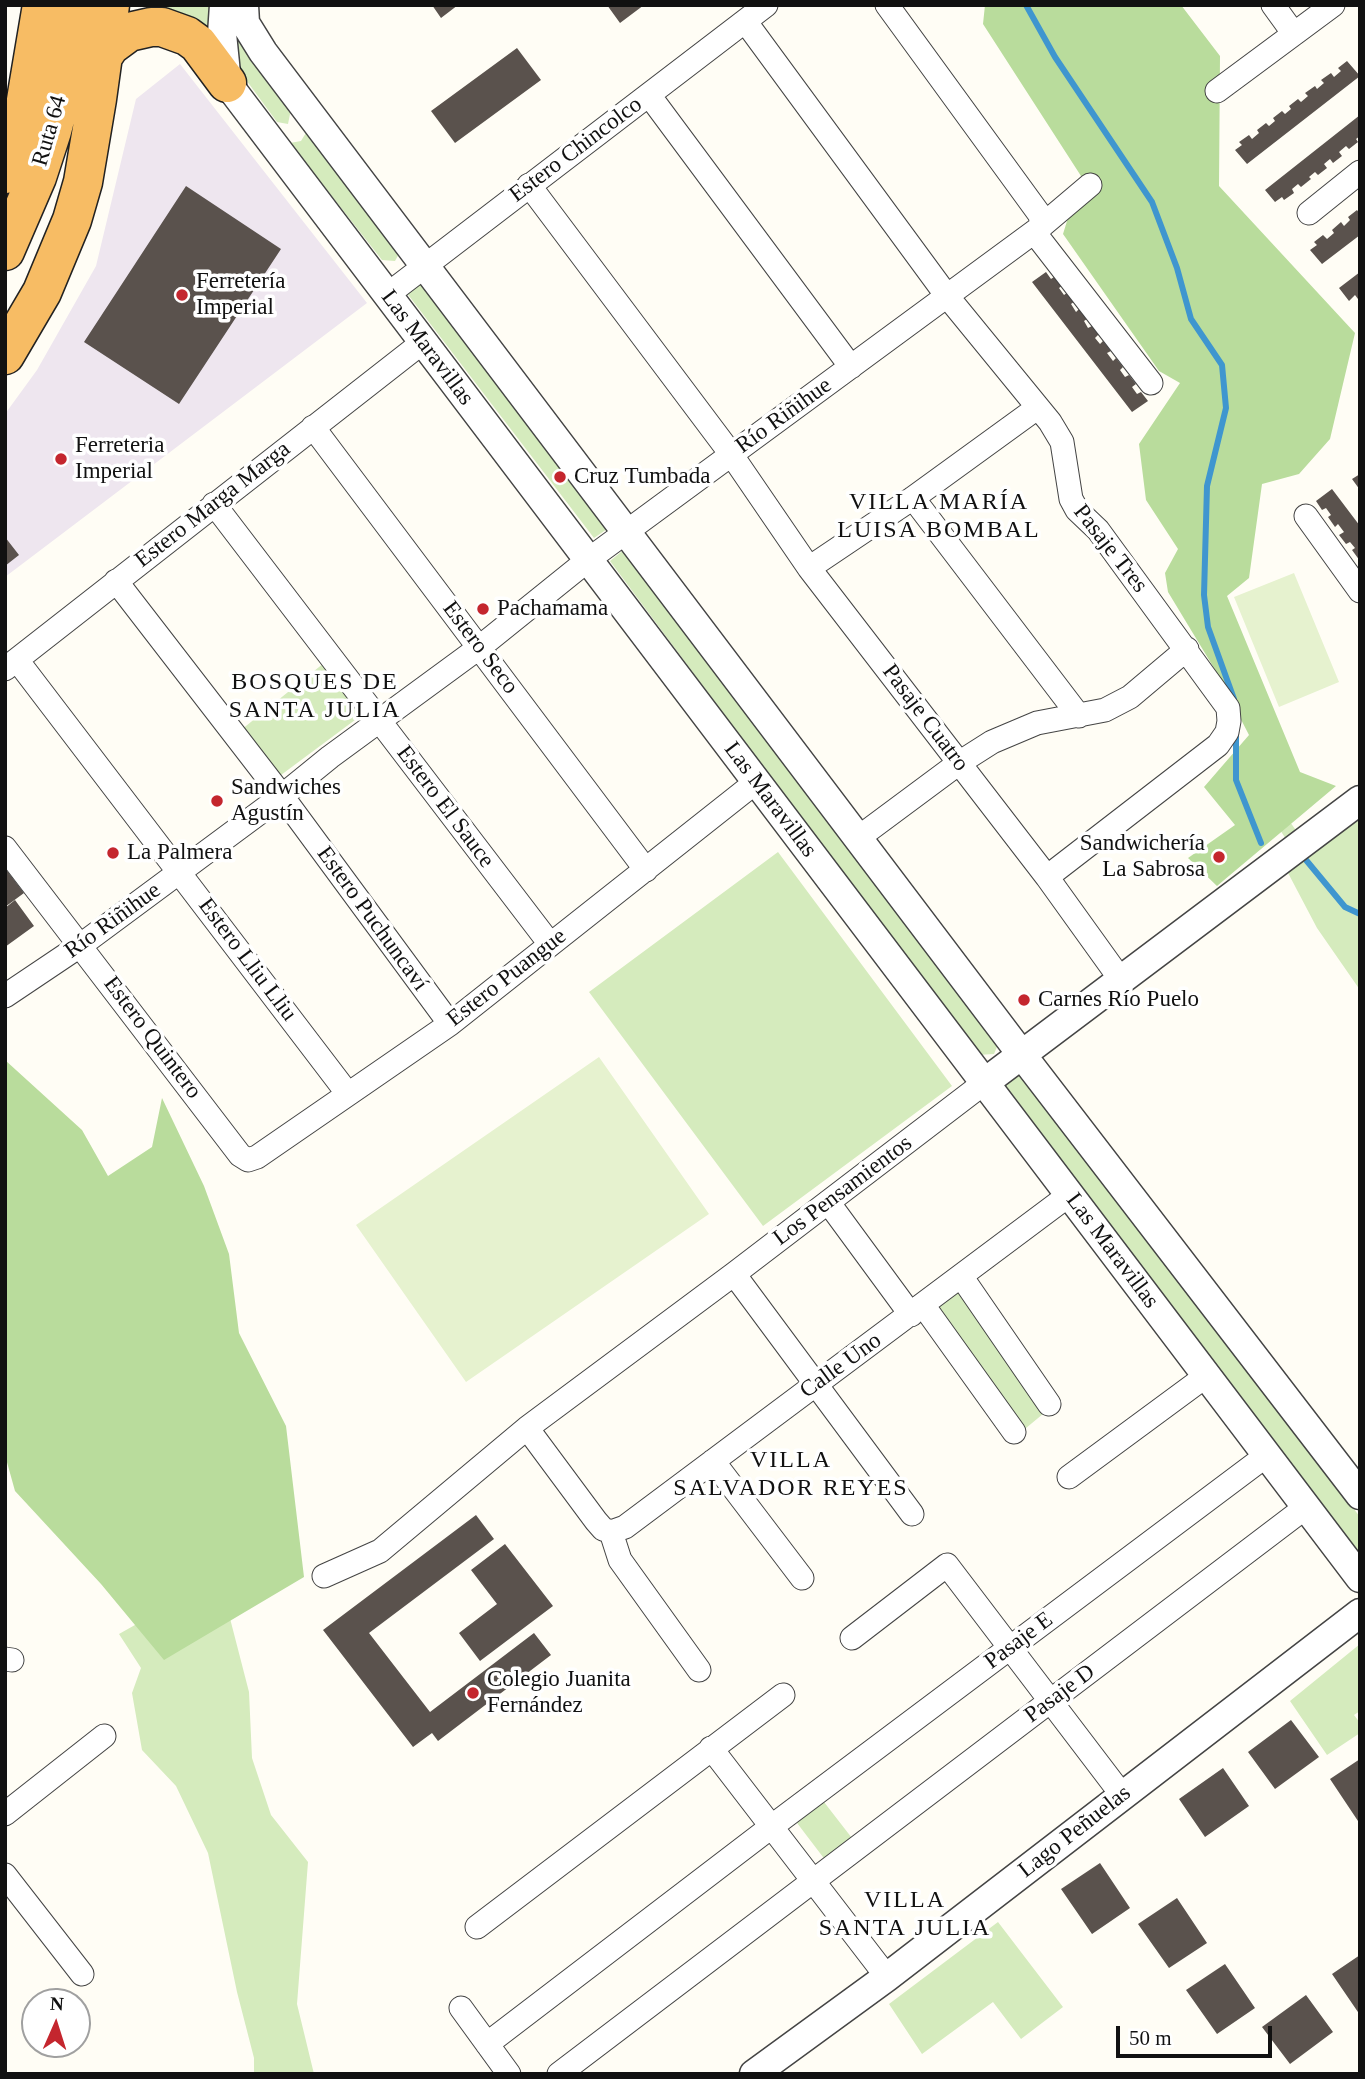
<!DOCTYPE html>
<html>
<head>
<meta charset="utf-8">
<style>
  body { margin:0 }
  #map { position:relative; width:1365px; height:2079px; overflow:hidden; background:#fffdf5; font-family:Georgia,serif }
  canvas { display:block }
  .frame { position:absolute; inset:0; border:7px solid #111; pointer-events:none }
  .north { position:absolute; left:21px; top:1988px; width:70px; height:70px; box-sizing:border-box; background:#fff; border:2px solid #a0a0a0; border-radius:50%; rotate:3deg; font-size:19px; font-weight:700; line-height:28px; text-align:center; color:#111 }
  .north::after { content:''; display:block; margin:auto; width:24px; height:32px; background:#c4262e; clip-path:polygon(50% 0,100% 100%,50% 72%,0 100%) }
  .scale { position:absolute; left:1116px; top:2026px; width:156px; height:32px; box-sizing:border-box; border:4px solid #111; border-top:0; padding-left:9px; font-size:21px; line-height:24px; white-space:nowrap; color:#111; -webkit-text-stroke:5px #fff; paint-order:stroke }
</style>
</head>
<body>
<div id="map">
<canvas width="1365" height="2079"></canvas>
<div class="frame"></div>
<div class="north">N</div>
<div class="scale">50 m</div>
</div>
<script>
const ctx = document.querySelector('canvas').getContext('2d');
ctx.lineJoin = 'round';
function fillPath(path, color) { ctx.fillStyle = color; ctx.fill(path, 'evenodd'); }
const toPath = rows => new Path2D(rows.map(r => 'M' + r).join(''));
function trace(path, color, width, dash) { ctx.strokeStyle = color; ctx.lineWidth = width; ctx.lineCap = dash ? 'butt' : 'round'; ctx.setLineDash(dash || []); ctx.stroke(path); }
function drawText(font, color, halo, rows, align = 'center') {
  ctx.font = font + ' Georgia,serif'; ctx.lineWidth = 7; ctx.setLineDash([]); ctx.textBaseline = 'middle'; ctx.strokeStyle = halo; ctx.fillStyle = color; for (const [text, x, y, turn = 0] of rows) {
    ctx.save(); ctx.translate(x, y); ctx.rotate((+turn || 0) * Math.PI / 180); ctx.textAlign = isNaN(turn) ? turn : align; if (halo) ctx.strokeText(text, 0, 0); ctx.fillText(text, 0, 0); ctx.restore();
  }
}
fillPath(toPath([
  [180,64,367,303,5,577,5,414,37,370,96,266,136,99]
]), '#eee6ef');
fillPath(toPath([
  [148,5,219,5,216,45,152,8],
  [1033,5,1047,5,1055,19,1092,50,1108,72,1146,212,1157,240,1167,255,1191,270,1214,288,1249,346,1257,388,1254,427,1240,457,1221,475,1210,499,1214,565,1223,620,1242,654,1244,672,1272,721,1275,750,1274,775,1279,806,1311,852,1360,814,1360,990,1317,928,1287,871,1300,861,1275,822,1263,785,1262,722,1233,670,1232,659,1210,610,1199,543,1203,482,1243,432,1247,397,1243,361,1203,289,1153,262,1141,232,1123,161,1112,138,1097,75,1080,55,1040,19],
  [235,30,291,109,288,124,277,122,238,69],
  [307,131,400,252,395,261,382,260,290,143,301,141],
  [422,279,610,527,594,538,406,292],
  [626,548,999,1042,994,1054,977,1055,610,561],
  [324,663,363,714,277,778,241,730],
  [778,852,952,1086,763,1226,589,992],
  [1020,1070,1360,1517,1360,1556,1003,1082],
  [959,1282,1049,1409,1020,1433,928,1306],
  [225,1599,249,1692,252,1758,271,1815,308,1862,297,2004,314,2074,254,2074,254,2058,237,1992,208,1853,176,1786,142,1750,132,1693,141,1668,119,1634,158,1612],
  [1360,1644,1360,1711,1354,1715,1360,1723,1360,1733,1327,1755,1290,1701],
  [824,1802,855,1842,826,1861,794,1819],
  [998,1922,1063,2007,1021,2039,993,2002,922,2054,889,2004]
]), '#d5ebbd');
fillPath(toPath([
  [985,5,1181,5,1220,56,1219,186,1355,333,1330,439,1299,474,1262,484,1249,578,1227,596,1300,772,1336,786,1217,886,1188,858,1235,825,1204,787,1249,735,1217,673,1168,592,1165,573,1178,549,1146,500,1139,444,1180,383,1159,371,1063,234,1081,176,983,24],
  [5,1060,82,1130,108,1176,152,1147,162,1098,204,1186,229,1254,239,1333,286,1426,304,1577,164,1660,101,1584,15,1491,5,1455]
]), '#b9dc9c');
fillPath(toPath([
  [1294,573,1339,682,1279,707,1234,597],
  [599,1057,709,1214,466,1382,356,1225]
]), '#e6f2cf');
trace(toPath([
  [1026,5,1055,57,1152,202,1177,268,1191,319,1222,365,1226,408,1207,486,1204,595,1208,627,1234,699],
  [1236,731,1236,780,1261,843],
  [1306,860,1345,907,1360,914]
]), '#3f96cf', 6);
fillPath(toPath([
  [432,5,458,5,441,18],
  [607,5,644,5,620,23],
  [517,48,541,80,455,143,431,111],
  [1347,61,1360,76,1247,164,1235,150,1242,145,1239,142,1249,135,1252,139,1259,133,1257,130,1266,123,1269,126,1275,121,1273,118,1282,111,1285,114,1291,109,1289,106,1298,99,1301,102,1308,96,1305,93,1315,86,1317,89,1324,83,1321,80,1331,73,1334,77,1341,71,1338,68],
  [1360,115,1360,136,1356,139,1358,142,1349,149,1346,146,1339,152,1342,156,1333,163,1330,159,1324,164,1327,168,1318,175,1315,172,1309,177,1311,179,1301,187,1298,184,1292,189,1294,193,1284,200,1282,197,1275,202,1265,190],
  [186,186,281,249,179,404,84,342],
  [1357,210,1360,214,1360,235,1322,264,1310,250,1317,245,1314,242,1323,235,1327,239,1334,233,1332,230,1341,222,1344,226,1350,220,1348,217],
  [1046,272,1051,279,1054,277,1062,286,1059,288,1064,295,1068,292,1075,301,1071,304,1076,312,1079,309,1087,319,1084,321,1088,328,1092,326,1099,334,1095,338,1100,344,1103,341,1111,351,1107,353,1113,361,1116,358,1123,367,1120,370,1125,377,1129,375,1136,384,1132,387,1137,394,1141,392,1148,401,1132,412,1032,282],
  [1360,272,1360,297,1358,299,1355,295,1349,301,1339,288],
  [1360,474,1360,490,1352,479],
  [1332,489,1360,526,1360,561,1352,550,1355,548,1350,542,1346,544,1339,535,1344,532,1338,524,1335,527,1328,517,1331,515,1326,508,1322,510,1316,501],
  [5,537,19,555,5,566],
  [5,868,24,893,5,907],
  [15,900,34,926,5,947,5,908],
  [476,1515,494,1539,369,1633,430,1712,534,1633,551,1655,438,1741,432,1733,413,1747,323,1630],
  [505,1544,553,1606,480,1661,459,1633,497,1604,471,1570],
  [1291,1720,1319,1757,1275,1789,1248,1752],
  [1360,1759,1360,1824,1330,1779],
  [1223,1768,1249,1806,1205,1837,1179,1799],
  [1100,1863,1130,1908,1092,1934,1061,1889],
  [1177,1898,1207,1943,1169,1968,1138,1924],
  [1360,1955,1360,2015,1332,1974],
  [1225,1964,1255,2008,1217,2034,1186,1990],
  [1306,1995,1333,2032,1290,2064,1262,2027]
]), '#5a524d');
const minor = toPath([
  [887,5,1040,215,1042,226],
  [1273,5,1294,34],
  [745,21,947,296,1050,422,1062,442,1071,499,1077,510,1098,530,1228,708,1229,721,1227,732,1218,745,1047,877],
  [1217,91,1333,5],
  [649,95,851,367],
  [529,185,731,454,809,568,1047,877,1121,980],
  [1309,213,1360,172],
  [1034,232,1151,383],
  [387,295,766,5],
  [313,427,646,870],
  [913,498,1079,716],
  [214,504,550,944],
  [1306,516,1360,591],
  [809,568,913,498,1037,408],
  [116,581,282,796,450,1024],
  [17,660,348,1094],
  [5,669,423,342],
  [858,838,959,763,992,742,1037,723,1105,710,1130,697,1187,649],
  [5,848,240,1155,248,1160,257,1157,450,1024,756,782],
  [5,996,81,945,282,796,330,757,480,647,588,560,1038,229,1090,185],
  [828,1202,911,1315],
  [734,1274,912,1514],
  [961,1276,1049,1404],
  [923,1305,1014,1432],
  [527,1428,596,1521,603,1529,611,1532,620,1560,699,1670],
  [713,1461,802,1578],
  [1069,1477,1206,1376],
  [611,1532,625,1527,1069,1195],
  [324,1576,380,1551,527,1428,734,1274,984,1083],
  [852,1638,947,1565,1122,1795],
  [5,1659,12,1660],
  [711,1748,887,1977],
  [5,1814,104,1736],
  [5,1875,82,1974],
  [477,1927,783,1695],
  [461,2008,509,2074],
  [487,2044,771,1827,1267,1455],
  [559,2074,1306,1507]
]);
const tertiary = toPath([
  [224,5,222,34,227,83,1360,1578],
  [244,5,245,23,263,52,1022,1055,1360,1495],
  [984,1083,1360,800],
  [754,2074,887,1977,1360,1613]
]);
const trunk = toPath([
  [104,55,110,46,129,32,151,27,162,27,187,36,198,44,227,83],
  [5,174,24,112,42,5],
  [5,251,37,177,52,131,64,85,77,5],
  [5,355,42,292,72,220,83,182,97,99,110,5]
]);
trace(minor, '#444', 25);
trace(tertiary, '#444', 31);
trace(trunk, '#222', 41);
trace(minor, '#fff', 23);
trace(tertiary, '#fff', 28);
trace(trunk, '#f7bc64', 38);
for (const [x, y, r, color] of [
  [182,295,7,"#c4262e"],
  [61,459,7,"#c4262e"],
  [560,477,7,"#c4262e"],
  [483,609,7,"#c4262e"],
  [217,801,7,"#c4262e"],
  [113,853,7,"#c4262e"],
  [1219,857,7,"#c4262e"],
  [1024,1000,7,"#c4262e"],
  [473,1693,7,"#c4262e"]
]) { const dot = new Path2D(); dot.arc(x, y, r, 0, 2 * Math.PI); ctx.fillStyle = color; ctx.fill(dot); trace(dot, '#fff', 2.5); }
drawText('23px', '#111', '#fff', [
  ["Ruta 64",50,131,-74],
  ["Estero Chincolco",576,150,-37],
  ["Las Maravillas",427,348,53],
  ["Río Riñihue",784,416,-36],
  ["Estero Marga Marga",213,505,-38],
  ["Pasaje Tres",1110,549,52],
  ["Estero Seco",480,648,53],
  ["Pasaje Cuatro",925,718,53],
  ["Las Maravillas",770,800,53],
  ["Estero El Sauce",445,807,53],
  ["Estero Puchuncaví",372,919,54],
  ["Río Riñihue",113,921,-36],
  ["Estero Lliu Lliu",247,960,53],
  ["Estero Puangue",507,978,-38],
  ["Estero Quintero",152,1038,53],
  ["Los Pensamientos",843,1191,-37],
  ["Las Maravillas",1112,1251,53],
  ["Calle Uno",841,1366,-36],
  ["Pasaje E",1019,1641,-37],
  ["Pasaje D",1060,1694,-37],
  ["Lago Peñuelas",1075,1832,-38]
]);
drawText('23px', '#111', '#fff', [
  ["Ferretería",196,282],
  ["Imperial",196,308],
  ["Ferreteria",75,446],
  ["Imperial",75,472],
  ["Cruz Tumbada",574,477],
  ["Pachamama",497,609],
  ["Sandwiches",231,788],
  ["Agustín",231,814],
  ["Sandwichería",1205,844,"right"],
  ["La Sabrosa",1205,870,"right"],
  ["La Palmera",127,853],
  ["Carnes Río Puelo",1038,1000],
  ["Colegio Juanita",487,1680],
  ["Fernández",487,1706]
], 'left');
ctx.letterSpacing = '2px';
drawText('24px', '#111', '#fff', [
  ["VILLA MARÍA",939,503],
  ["LUISA BOMBAL",939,531],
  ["BOSQUES DE",315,683],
  ["SANTA JULIA",315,711],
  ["VILLA",791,1461],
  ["SALVADOR REYES",791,1489],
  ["VILLA",905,1901],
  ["SANTA JULIA",905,1929]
]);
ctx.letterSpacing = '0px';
</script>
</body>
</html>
